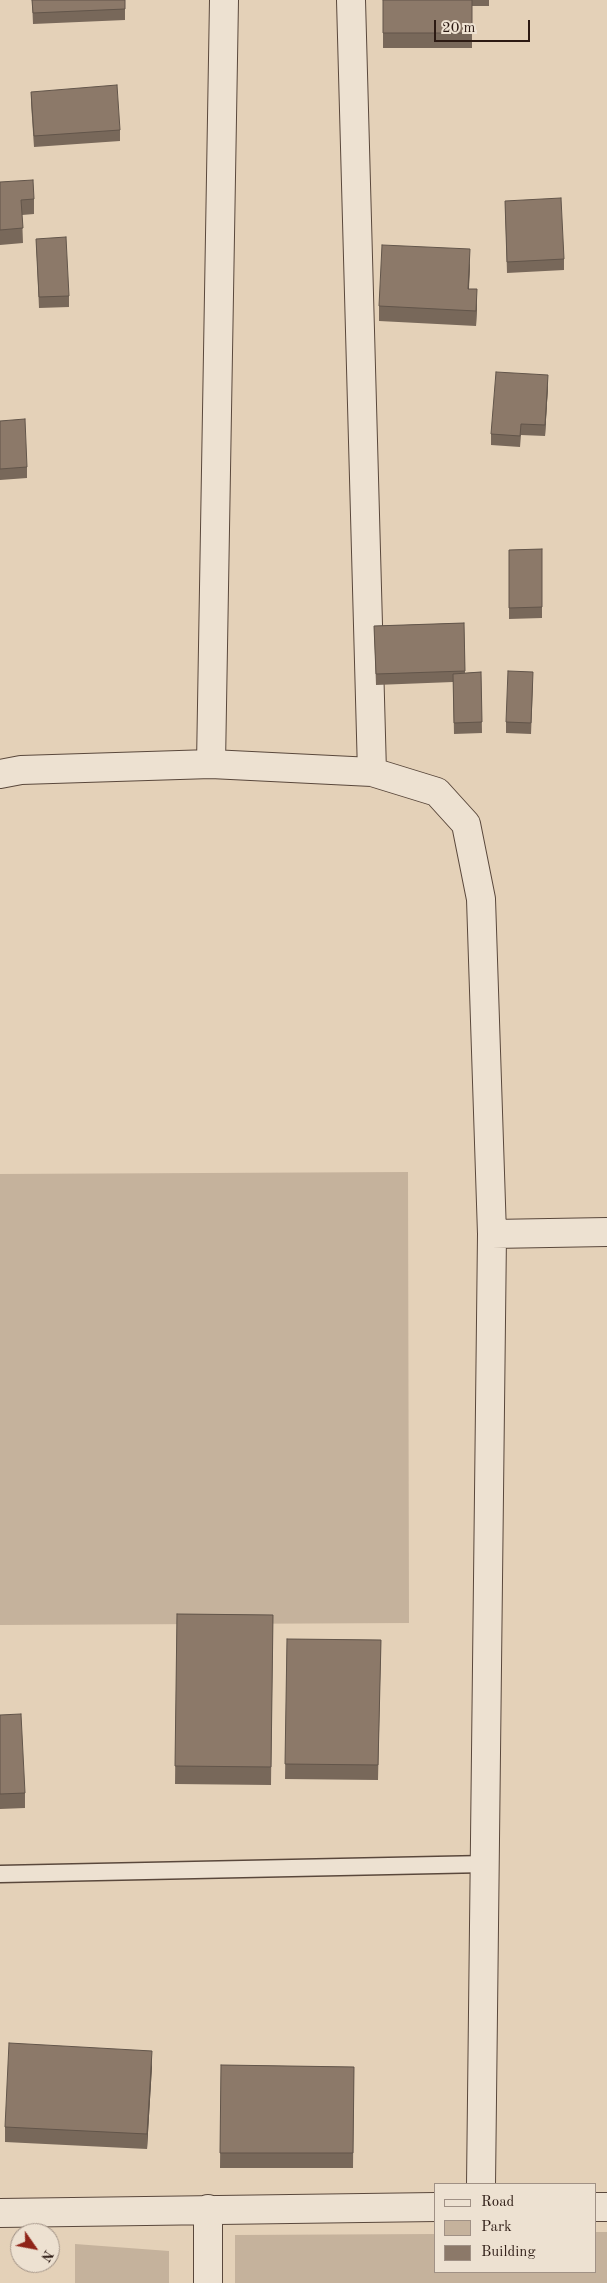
<!DOCTYPE html>
<html>
<head>
<meta charset="utf-8">
<style>
  body { margin:0 }
  #map { position:relative; width:607px; height:2283px; overflow:hidden; background:#e4d1b8; font-family:"Old Standard TT",serif }
  canvas { display:block }
  .legend { position:absolute; left:434px; top:2183px; width:162px; height:90px; box-sizing:border-box; background:#ede1d1; border:1px solid #a09185; margin:0; padding:6px 9px; list-style:none; font-size:15px; color:#2c1a13 }
  .legend li { display:flex; align-items:center; gap:10px; height:25px }
  .legend b { width:25px; border:1px solid #a09185 }
  .north { position:absolute; left:10px; top:2223px; width:50px; height:50px; box-sizing:border-box; background:#ede1d1; border:1px solid #a09185; border-radius:50%; rotate:123deg; font-size:14px; font-weight:700; line-height:20px; text-align:center; color:#2c1a13 }
  .north::after { content:''; display:block; margin:auto; width:18px; height:22px; background:#8f2418; clip-path:polygon(50% 0,100% 100%,50% 72%,0 100%) }
  .scale { position:absolute; left:434px; top:20px; width:96px; height:22px; box-sizing:border-box; border:2px solid #2c1a13; border-top:0; padding-left:6px; font-size:15px; line-height:18px; white-space:nowrap; color:#2c1a13; -webkit-text-stroke:4px #ede1d1; paint-order:stroke }
</style>
</head>
<body>
<div id="map">
<canvas width="607" height="2283"></canvas>
<ul class="legend">
<li><b style="height:6px;background:#ede1d1"></b>Road</li>
<li><b style="height:14px;background:#c5b29c"></b>Park</li>
<li><b style="height:14px;background:#8c7969"></b>Building</li>
</ul>
<div class="north">N</div>
<div class="scale">20 m</div>
</div>
<script>
const ctx = document.querySelector('canvas').getContext('2d');
ctx.lineJoin = 'round';
function fillPath(path, color) { ctx.fillStyle = color; ctx.fill(path, 'evenodd'); }
const toPath = rows => new Path2D(rows.map(r => 'M' + r).join(''));
function trace(path, color, width, dash) { ctx.strokeStyle = color; ctx.lineWidth = width; ctx.lineCap = dash ? 'butt' : 'round'; ctx.setLineDash(dash || []); ctx.stroke(path); }
fillPath(toPath([
  [408,1172,409,1623,0,1625,0,1174],
  [596,2232,607,2232,607,2283,235,2283,235,2235,436,2234,436,2272,596,2272],
  [75,2244,169,2251,169,2283,75,2283]
]), '#c5b29c');
const lane = toPath([
  [0,1874,486,1864]
]);
const street = toPath([
  [351,0,372,772],
  [211,764,224,0],
  [0,774,21,770,211,764,372,772,437,792,466,824,481,899,492,1234,481,2184],
  [492,1234,607,1232],
  [596,2207,607,2207],
  [208,2209,208,2283],
  [0,2213,436,2207]
]);
trace(lane, '#5a483c', 19);
trace(street, '#5a483c', 30);
trace(lane, '#ede1d1', 16);
trace(street, '#ede1d1', 28);
fillPath(toPath([
  [32,0,125,0,125,20,33,24],
  [383,0,489,0,489,6,472,6,472,48,383,48],
  [31,92,120,130,120,141,34,147,31,103],
  [0,182,34,199,34,214,22,215,23,243,0,245],
  [505,201,564,259,564,270,507,273],
  [36,239,69,296,69,307,39,308],
  [470,264,469,289,477,305,476,326,379,321,379,306],
  [548,386,545,436,521,435,520,447,491,445,491,434],
  [0,421,27,467,27,478,0,480],
  [542,549,542,618,509,619,509,550],
  [464,623,465,673,481,672,482,733,454,734,453,682,376,685,374,626],
  [533,683,531,734,506,733,506,722],
  [177,1614,273,1615,271,1785,175,1784],
  [287,1639,381,1640,378,1780,285,1779],
  [0,1715,25,1793,25,1808,0,1809],
  [221,2065,354,2067,353,2168,220,2168],
  [152,2066,147,2149,5,2142,5,2127]
]), '#78685a');
fillPath(toPath([
  [470,249,470,264,468,304,468,289],
  [477,289,477,305,476,326,476,311],
  [548,375,548,386,545,436,545,425],
  [152,2051,152,2066,147,2149,147,2134]
]), '#62554a');
const building = toPath([
  [32,0,125,0,125,9,33,13,32,0],
  [383,0,472,0,472,33,383,33,383,0],
  [117,85,120,130,34,136,31,92,117,85],
  [33,180,34,199,21,200,23,228,0,230,0,182,33,180],
  [561,198,564,259,507,262,505,201,561,198],
  [66,237,69,296,39,297,36,239,66,237],
  [382,245,470,249,468,289,477,289,476,311,379,306,382,245],
  [496,372,548,375,545,425,521,424,520,436,491,434,496,372],
  [25,419,27,467,0,469,0,421,25,419],
  [542,549,542,607,509,608,509,550,542,549],
  [464,623,465,671,376,674,374,626,464,623],
  [508,671,533,672,531,723,506,722,508,671],
  [481,672,482,722,454,723,453,674,481,672],
  [177,1614,273,1615,271,1767,175,1766,177,1614],
  [287,1639,381,1640,378,1765,285,1764,287,1639],
  [21,1714,25,1793,0,1794,0,1715,21,1714],
  [9,2043,152,2051,147,2134,5,2127,9,2043],
  [221,2065,354,2067,353,2153,220,2153,221,2065]
]);
fillPath(building, '#8c7969');
trace(building, '#62554a', 1);
</script>
</body>
</html>
